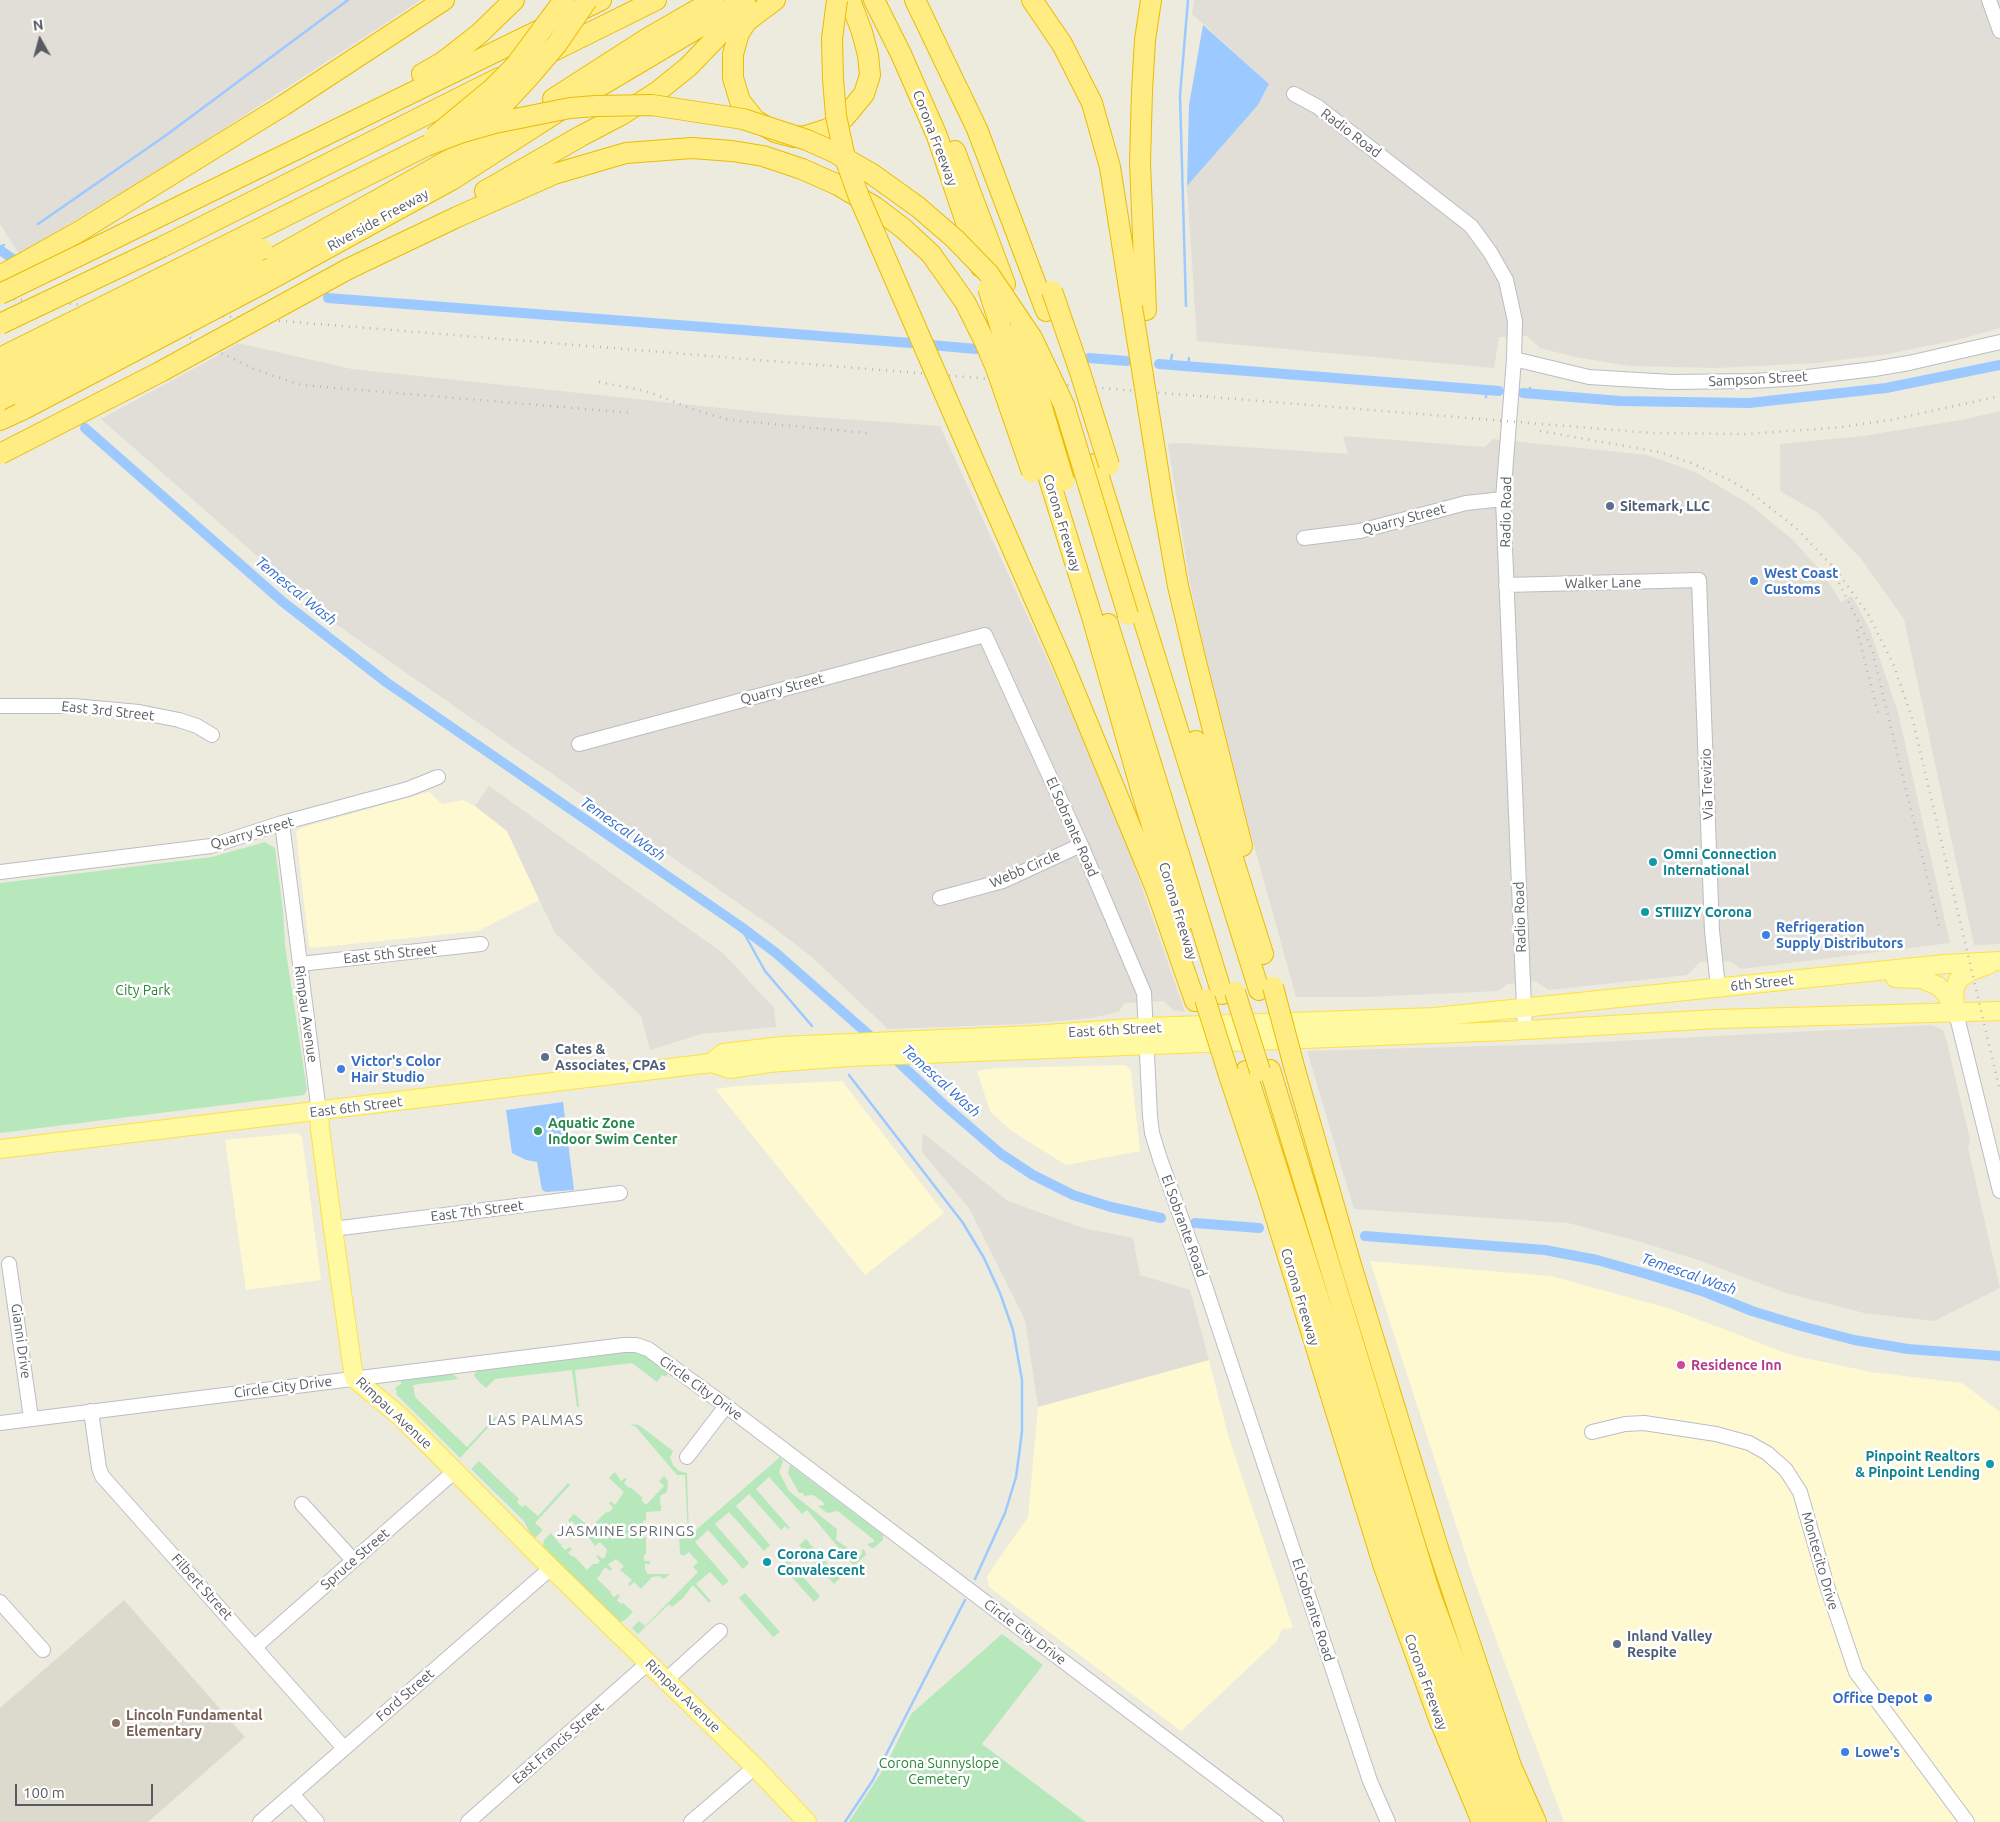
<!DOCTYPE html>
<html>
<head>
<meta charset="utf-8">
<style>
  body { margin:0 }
  #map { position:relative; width:2000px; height:1822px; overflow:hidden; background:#edebde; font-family:Ubuntu,sans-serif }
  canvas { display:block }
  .north { position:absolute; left:15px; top:15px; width:50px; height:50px; -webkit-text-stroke:4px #fff; paint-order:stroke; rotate:353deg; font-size:14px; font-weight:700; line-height:20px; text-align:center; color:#575b61 }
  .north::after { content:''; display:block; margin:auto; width:18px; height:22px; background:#575b61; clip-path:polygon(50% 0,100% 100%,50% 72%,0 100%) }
  .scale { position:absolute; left:15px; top:1784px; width:138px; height:22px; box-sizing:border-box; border:2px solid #575b61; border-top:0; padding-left:6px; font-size:15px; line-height:18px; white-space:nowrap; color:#575b61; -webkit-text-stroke:4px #fff; paint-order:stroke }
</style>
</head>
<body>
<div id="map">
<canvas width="2000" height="1822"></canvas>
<div class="north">N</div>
<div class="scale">100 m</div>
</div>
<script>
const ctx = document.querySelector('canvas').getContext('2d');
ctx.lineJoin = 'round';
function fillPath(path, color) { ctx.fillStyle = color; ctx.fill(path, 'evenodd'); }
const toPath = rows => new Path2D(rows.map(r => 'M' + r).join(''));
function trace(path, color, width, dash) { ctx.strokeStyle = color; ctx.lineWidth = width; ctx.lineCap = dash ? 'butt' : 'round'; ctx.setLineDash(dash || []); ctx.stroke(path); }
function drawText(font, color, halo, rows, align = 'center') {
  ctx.font = font + ' Ubuntu,sans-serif'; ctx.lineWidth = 5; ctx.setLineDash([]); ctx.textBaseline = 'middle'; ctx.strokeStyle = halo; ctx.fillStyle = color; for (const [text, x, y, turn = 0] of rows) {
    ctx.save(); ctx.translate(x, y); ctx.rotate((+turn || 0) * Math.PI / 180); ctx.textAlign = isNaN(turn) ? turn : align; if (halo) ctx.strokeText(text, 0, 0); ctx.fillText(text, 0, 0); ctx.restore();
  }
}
fillPath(toPath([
  [429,792,442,804,463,800,475,806,507,831,539,900,478,931,312,948,309,946,296,832,301,828],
  [1125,1065,1131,1070,1140,1151,1066,1165,1010,1130,990,1111,977,1071,998,1068],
  [842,1081,944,1213,865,1275,715,1089,737,1086],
  [297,1133,302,1136,321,1280,246,1290,225,1140],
  [1370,1261,1551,1276,1671,1309,1791,1355,1871,1372,1962,1383,2000,1412,2000,1822,1564,1822,1474,1580],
  [1209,1360,1228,1435,1293,1628,1282,1629,1277,1641,1181,1731,989,1587,987,1576,1028,1517,1038,1407]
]), '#fff9d1');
fillPath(toPath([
  [0,0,421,0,174,161,19,254,0,224],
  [1194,0,2000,0,2000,328,1957,340,1887,354,1818,363,1717,368,1630,366,1575,357,1540,348,1527,336,1499,337,1494,368,1197,341,1187,186,1258,105,1269,84,1192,14],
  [238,343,352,369,787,415,940,426,1065,698,1124,836,1185,1012,1173,1010,1164,1001,1125,1003,1118,1012,1091,1018,1022,1024,888,1029,812,957,770,925,330,620,101,419,215,357],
  [2000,411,2000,944,1974,945,1904,619,1862,560,1818,513,1780,491,1780,444,1863,436,1961,420],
  [1343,436,1485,447,1493,439,1647,455,1695,472,1749,504,1793,540,1823,574,1841,602,1852,596,1869,628,1898,712,1950,943,1741,969,1730,961,1700,962,1687,975,1549,990,1535,981,1507,984,1498,991,1365,997,1296,997,1221,726,1190,584,1168,444,1182,443,1348,454],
  [489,786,724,954,774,1008,776,1027,701,1034,650,1050,641,1016,555,933,507,831,475,806],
  [1932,1025,1943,1030,1946,1038,1970,1140,1968,1148,2000,1288,1934,1321,1864,1313,1786,1293,1701,1261,1638,1241,1568,1223,1354,1209,1307,1051,1561,1044],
  [923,1133,1008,1201,1083,1228,1133,1238,1140,1275,1190,1290,1209,1360,1038,1407,1025,1320,969,1208,922,1152]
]), '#e0ded6');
fillPath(toPath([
  [124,1600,245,1737,148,1822,0,1822,0,1708]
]), '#dcdacd');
fillPath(toPath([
  [265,842,275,848,283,910,285,945,307,1090,304,1095,0,1133,0,883,212,857],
  [625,1351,639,1353,648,1358,668,1373,666,1377,662,1375,657,1382,632,1363,575,1370,579,1407,577,1407,572,1370,495,1379,486,1388,477,1380,474,1375,477,1370],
  [452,1373,458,1379,413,1385,415,1397,467,1447,496,1416,497,1418,460,1458,396,1394,397,1392,395,1388,401,1384,401,1380],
  [630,1424,639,1425,673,1451,670,1457,673,1465,679,1471,687,1473,689,1536,780,1457,783,1461,779,1472,789,1491,837,1529,836,1540,858,1555,862,1554,862,1550,864,1549,866,1555,854,1566,807,1510,802,1514,769,1477,756,1489,790,1528,788,1529,785,1526,781,1530,749,1494,736,1506,770,1545,764,1551,729,1512,715,1524,749,1563,743,1569,708,1530,695,1542,729,1581,723,1586,710,1572,696,1584,711,1601,709,1603,693,1585,683,1598,672,1607,669,1604,638,1634,632,1628,639,1621,645,1626,698,1572,693,1567,698,1562,689,1552,684,1556,680,1554,679,1537,688,1534,685,1475,677,1475,636,1427],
  [479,1461,519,1499,517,1502,522,1507,525,1505,538,1516,568,1483,570,1485,535,1523,543,1530,536,1537,533,1538,524,1521,471,1469],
  [790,1465,883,1535,883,1540,874,1548,871,1548,867,1544,874,1542,874,1540,838,1511,827,1513,818,1506,824,1505,823,1502,813,1495,804,1496,803,1493,799,1493,788,1473],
  [615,1472,621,1481,625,1478,627,1479,624,1483,629,1488,630,1487,643,1498,641,1500,646,1505,664,1486,659,1481,664,1476,668,1481,667,1492,660,1496,661,1511,646,1512,646,1520,643,1521,643,1527,649,1527,649,1530,644,1530,644,1537,646,1537,646,1554,644,1555,644,1561,650,1561,650,1564,645,1564,645,1570,647,1571,647,1574,670,1574,664,1579,659,1576,652,1577,641,1589,634,1582,630,1586,628,1584,632,1580,620,1570,624,1566,616,1559,608,1564,612,1569,610,1571,605,1567,597,1579,611,1592,610,1593,614,1597,618,1594,620,1596,617,1600,621,1604,623,1603,633,1612,625,1620,619,1623,543,1549,543,1546,544,1540,551,1533,559,1543,562,1544,561,1546,565,1550,570,1547,572,1549,568,1553,573,1557,574,1556,587,1570,593,1564,597,1564,600,1561,596,1556,598,1555,603,1559,605,1557,607,1550,600,1542,595,1546,586,1534,581,1539,579,1537,584,1532,579,1527,577,1529,575,1527,576,1525,572,1521,570,1523,568,1520,574,1514,593,1530,597,1525,595,1523,607,1511,608,1513,613,1508,609,1503,611,1501,615,1505,624,1492,609,1478],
  [806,1539,840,1578,834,1584,799,1545],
  [788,1560,820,1596,814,1602,782,1566],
  [745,1593,780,1632,773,1637,739,1598],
  [1002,1634,1043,1665,982,1744,1086,1822,849,1822,886,1765,911,1714]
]), '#b7e8bc');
fillPath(toPath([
  [1203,25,1269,84,1258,105,1187,186,1189,105],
  [563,1102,574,1190,546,1192,542,1190,537,1162,526,1160,512,1153,506,1110]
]), '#9cc9ff');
trace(toPath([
  [38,224,165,136,348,0],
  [0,247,4,245],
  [1186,306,1180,96,1188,0],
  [1170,365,1172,355],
  [1188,366,1189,358],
  [1856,388,1857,391],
  [1486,393,1486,397],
  [1529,394,1530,388],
  [740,926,765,971,812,1026],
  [849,1075,963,1223,984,1258,1000,1293,1013,1330,1022,1380,1022,1431,1019,1455,1016,1477,1005,1513,975,1579],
  [845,1822,873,1780,965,1600]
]), '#9cc9ff', 2.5);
trace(toPath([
  [0,250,13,259],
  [328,298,911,343],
  [931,345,976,349],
  [1089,358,1127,361],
  [1159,364,1499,391],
  [1523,393,1620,401,1749,403,1886,388,2000,365],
  [85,428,283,602,386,682,740,926,776,953,877,1042],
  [891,1055,943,1104,1001,1154,1033,1175,1073,1195,1111,1207,1161,1218],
  [1195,1223,1259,1228],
  [1365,1236,1545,1250,1597,1260,1650,1275,1705,1292,1752,1311,1801,1326,1854,1340,1908,1349,2000,1356]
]), '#9cc9ff', 10);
const minor = toPath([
  [1989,0,2000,31],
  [1294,94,1318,107,1471,226,1490,252,1506,280,1515,321,1514,359,1503,499,1525,1031],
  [1514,359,1589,377,1671,382,1754,381,1799,378,1874,369,1909,363,2000,342],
  [1304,538,1360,531,1466,503,1503,499],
  [1506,585,1699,580,1712,931,1718,987],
  [0,706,73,706,139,712,179,720,197,726,212,735],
  [579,744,985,635,1081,845,1144,993,1150,1116,1152,1133,1160,1159,1195,1256,1370,1781,1388,1822],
  [282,823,319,1112],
  [0,872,211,846,282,823,408,789,438,777],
  [940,898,1003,881,1081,845],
  [300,964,481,944],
  [1956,1013,2000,1191],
  [333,1229,620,1193],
  [9,1264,31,1418],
  [91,1411,99,1468,102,1476,344,1748],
  [0,1423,624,1345,636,1345,648,1349,726,1406,1276,1822],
  [1592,1432,1625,1424,1644,1423,1716,1434,1749,1443,1767,1453,1786,1470,1800,1492,1827,1586,1856,1672,1967,1822],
  [687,1457,726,1406],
  [302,1504,353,1560],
  [0,1602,43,1650],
  [255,1647,455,1471],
  [666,1680,720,1631],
  [292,1794,317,1822],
  [260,1822,551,1568],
  [468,1822,648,1663],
  [691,1822,755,1767]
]);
const major = toPath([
  [1895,978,1922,979,1938,986,1946,994,1956,1013],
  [1955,1010,1954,991,1958,980,1971,971,1988,965],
  [711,1063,723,1053,782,1046,1033,1035,1147,1027,1435,1017,1945,964,2000,961],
  [319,1112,320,1129,333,1229,354,1378,401,1417,551,1568,755,1767,807,1822],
  [0,1149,711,1063,730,1069,769,1063,847,1057,1507,1031,1717,1019,2000,1011]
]);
const highway = toPath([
  [775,0,747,21,739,33,733,54,733,78,740,101,755,120,775,132,794,137,806,136,828,129,845,117,864,94,870,75,868,55,862,32,850,0],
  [874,0,901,54,937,136,981,267],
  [915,0,977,129,1046,311],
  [1032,0,1062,44,1092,103,1110,167,1132,307],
  [545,55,656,0],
  [422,74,443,62,479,34,514,0],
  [553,99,648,38,714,0],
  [955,151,1005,284],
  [485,191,581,136,621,115,657,92,688,67,716,38,741,7],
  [103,244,601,0],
  [162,247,499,78],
  [256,268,520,120],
  [348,269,457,217,554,174,626,153,692,148,732,151,763,156,802,169,838,185,875,207,904,229,931,254,953,285],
  [0,276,80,231,284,105,444,0],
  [262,284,453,179,568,105,745,0],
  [1146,310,1140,162,1142,91,1145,40,1151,0],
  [0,420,24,409],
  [1095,464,1259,990],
  [1046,469,1093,620,1142,793,1182,923],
  [980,475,1064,666,1156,889,1195,1001],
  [1163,501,1178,586,1195,658,1242,846],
  [1108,624,1222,994],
  [1196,741,1263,954],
  [1270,1070,1429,1591,1487,1749,1518,1822],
  [1295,1070,1351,1265,1437,1545,1511,1766,1536,1822],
  [1246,1071,1435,1664,1444,1681,1470,1752,1499,1822],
  [1228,1072,1268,1192,1384,1567,1439,1719,1482,1822]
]);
trace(minor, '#bbbdc4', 16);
trace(major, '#ffe045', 20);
trace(highway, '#ebbc00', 22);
trace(minor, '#fff', 14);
trace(major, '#fffaa1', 18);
trace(highway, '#ffed83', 20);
trace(toPath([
  [0,298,1652,433,1745,434,1833,428,1891,420,2000,396],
  [110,313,131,317,172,329,256,370,301,385,633,413],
  [599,382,646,391,698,411,730,420,867,433],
  [1540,431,1659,452,1691,463,1728,479,1750,492,1796,528,1837,571,1852,592,1868,614,1894,666,1913,721,2000,1091],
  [1839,583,1872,649,1939,926],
  [1857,630,1879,717]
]), '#b5b6b6', 2.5, [1, 6]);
const highwayBridge = toPath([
  [837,0,832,39,833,79,836,116,845,158,859,197,980,475],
  [478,126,502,106,528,78,557,44,587,0],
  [434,137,492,89,515,66,564,0],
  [953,285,965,302,985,342,996,368,1032,472],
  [988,288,1046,469],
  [1052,291,1080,372,1109,465],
  [0,294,103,244],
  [1132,307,1163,501],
  [0,324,162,247],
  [1019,331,1064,481],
  [0,358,426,146,460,133,495,123,570,108,596,106,652,105,743,119,807,140,834,152,872,174,918,207,955,239,989,274,1032,338,1064,405,1128,615],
  [0,379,262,249],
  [0,400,76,363,256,268],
  [24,409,262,284],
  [0,454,160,372,348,269],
  [1273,987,1295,1070],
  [1235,992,1260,1071],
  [1205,999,1228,1072]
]);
trace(highwayBridge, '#ebbc00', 22, []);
trace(highwayBridge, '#ffed83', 20);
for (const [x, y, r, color] of [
  [1610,506,5,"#5c6f8a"],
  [1754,581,5,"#3f7fe0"],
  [1653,862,5,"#0f9aa8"],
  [1645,912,5,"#0f9aa8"],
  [1766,935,5,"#3f7fe0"],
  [545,1057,5,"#5c6f8a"],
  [341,1069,5,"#3f7fe0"],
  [538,1131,5,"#2e9e5b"],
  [1681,1365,5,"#d1479c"],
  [1990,1464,5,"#0f9aa8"],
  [767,1562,5,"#0f9aa8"],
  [1617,1644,5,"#5c6f8a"],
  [1928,1698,5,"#3f7fe0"],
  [116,1723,5,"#8d6e63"],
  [1845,1752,5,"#3f7fe0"]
]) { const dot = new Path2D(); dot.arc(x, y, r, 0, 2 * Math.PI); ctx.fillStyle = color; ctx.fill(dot); trace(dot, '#fff', 2); }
drawText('14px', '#575b61', '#fff', [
  ["Radio Road",1351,133,37],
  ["Corona Freeway",935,138,69],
  ["Riverside Freeway",378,220,-29],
  ["Sampson Street",1758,379,-3],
  ["Radio Road",1506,512,-89],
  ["Quarry Street",1404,519,-15],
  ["Corona Freeway",1062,523,73],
  ["Walker Lane",1603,583,-1],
  ["Quarry Street",782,689,-15],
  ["East 3rd Street",108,711,6],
  ["Via Trevizio",1707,784,-92],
  ["El Sobrante Road",1072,827,66],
  ["Quarry Street",252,833,-16],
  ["Webb Circle",1025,869,-23],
  ["Corona Freeway",1178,911,73],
  ["Radio Road",1520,917,-92],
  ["East 5th Street",390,954,-6],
  ["6th Street",1762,983,-6],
  ["Rimpau Avenue",306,1014,82],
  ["East 6th Street",1115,1030,-3],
  ["East 6th Street",356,1107,-7],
  ["East 7th Street",477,1211,-7],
  ["El Sobrante Road",1184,1226,70],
  ["Corona Freeway",1300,1297,73],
  ["Gianni Drive",21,1341,82],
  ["Circle City Drive",283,1387,-7],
  ["Circle City Drive",701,1388,36],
  ["Rimpau Avenue",394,1413,43],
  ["Spruce Street",355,1559,-41],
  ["Montecito Drive",1820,1561,74],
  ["Filbert Street",202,1587,48],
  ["El Sobrante Road",1313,1610,72],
  ["Circle City Drive",1025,1632,37],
  ["Corona Freeway",1426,1682,70],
  ["Ford Street",405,1695,-41],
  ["Rimpau Avenue",683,1696,44],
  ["East Francis Street",558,1743,-41]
]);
drawText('bold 14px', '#4e5e75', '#fff', [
  ["Sitemark, LLC",1620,506],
  ["Cates &",555,1049],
  ["Associates, CPAs",555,1065],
  ["Inland Valley",1627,1636],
  ["Respite",1627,1652]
], 'left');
drawText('bold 14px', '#366cbe', '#fff', [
  ["West Coast",1764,573],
  ["Customs",1764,589],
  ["Refrigeration",1776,927],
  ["Supply Distributors",1776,943],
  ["Victor's Color",351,1061],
  ["Hair Studio",351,1077],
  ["Office Depot",1918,1698,"right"],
  ["Lowe's",1855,1752]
], 'left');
drawText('bold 14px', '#0d838f', '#fff', [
  ["Omni Connection",1663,854],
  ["International",1663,870],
  ["STIIIZY Corona",1655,912],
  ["Pinpoint Realtors",1980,1456,"right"],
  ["& Pinpoint Lending",1980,1472,"right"],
  ["Corona Care",777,1554],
  ["Convalescent",777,1570]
], 'left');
drawText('14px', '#2b8539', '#fff', [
  ["City Park",143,990],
  ["Corona Sunnyslope",939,1763],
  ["Cemetery",939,1779]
]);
drawText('bold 14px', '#27864d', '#fff', [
  ["Aquatic Zone",548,1123],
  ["Indoor Swim Center",548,1139]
], 'left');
drawText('bold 14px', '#b23c85', '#fff', [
  ["Residence Inn",1691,1365]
], 'left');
drawText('bold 14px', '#785e54', '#fff', [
  ["Lincoln Fundamental",126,1715],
  ["Elementary",126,1731]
], 'left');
drawText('italic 15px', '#326dce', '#fff', [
  ["Temescal Wash",296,591,39],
  ["Temescal Wash",623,829,35],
  ["Temescal Wash",941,1081,42],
  ["Temescal Wash",1689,1274,19]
]);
ctx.letterSpacing = '1px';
drawText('15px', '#686d73', '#fff', [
  ["LAS PALMAS",536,1420],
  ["JASMINE SPRINGS",626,1531]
]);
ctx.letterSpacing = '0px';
</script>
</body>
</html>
